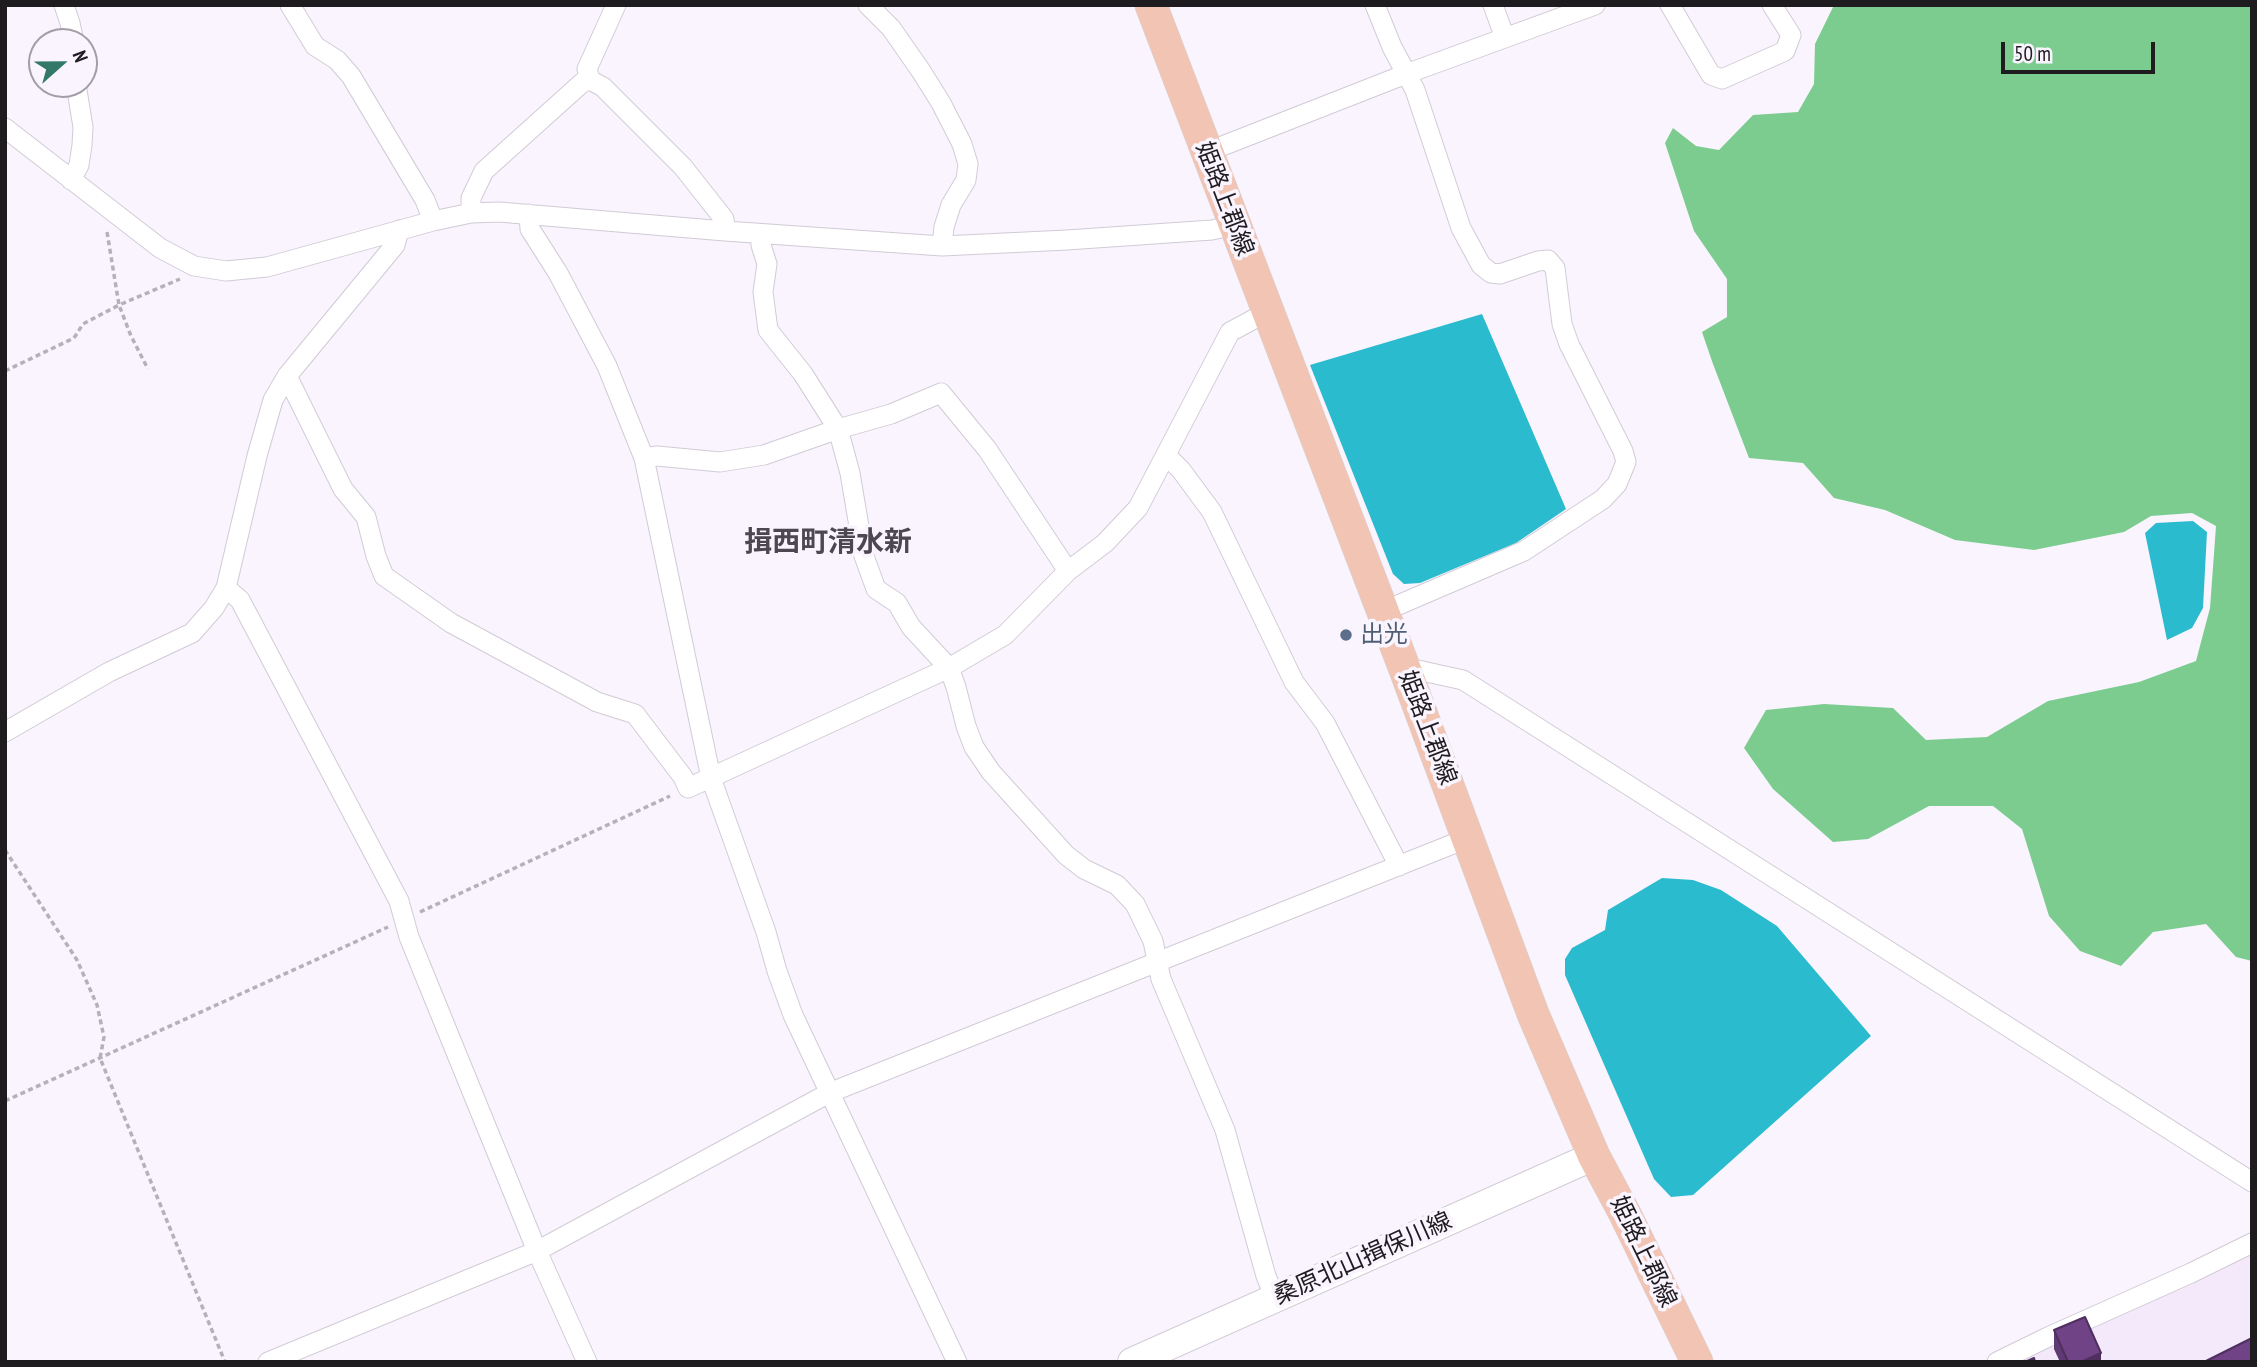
<!DOCTYPE html>
<html>
<head>
<meta charset="utf-8">
<style>
  body { margin:0 }
  #map { position:relative; width:2257px; height:1367px; overflow:hidden; background:#faf4fe; font-family:"PT Sans Narrow",sans-serif }
  canvas { display:block }
  .frame { position:absolute; inset:0; border:7px solid #1f1c20; pointer-events:none }
  .north { position:absolute; left:28px; top:28px; width:70px; height:70px; box-sizing:border-box; background:#faf4fe; border:2px solid #a29ea5; border-radius:50%; rotate:69deg; font-size:19px; font-weight:700; line-height:28px; text-align:center; color:#1f1c20 }
  .north::after { content:''; display:block; margin:auto; width:24px; height:32px; background:#34786c; clip-path:polygon(50% 0,100% 100%,50% 72%,0 100%) }
  .scale { position:absolute; left:2001px; top:42px; width:154px; height:32px; box-sizing:border-box; border:4px solid #1f1c20; border-top:0; padding-left:9px; font-size:21px; line-height:24px; white-space:nowrap; color:#1f1c20; -webkit-text-stroke:5px #faf4fe; paint-order:stroke }
</style>
</head>
<body>
<div id="map">
<canvas width="2257" height="1367"></canvas>
<div class="frame"></div>
<div class="north">N</div>
<div class="scale">50 m</div>
</div>
<script>
const ctx = document.querySelector('canvas').getContext('2d');
ctx.lineJoin = 'round';
function fillPath(path, color) { ctx.fillStyle = color; ctx.fill(path, 'evenodd'); }
const toPath = rows => new Path2D(rows.map(r => 'M' + r).join(''));
function trace(path, color, width, dash) { ctx.strokeStyle = color; ctx.lineWidth = width; ctx.lineCap = dash ? 'butt' : 'round'; ctx.setLineDash(dash || []); ctx.stroke(path); }
function drawText(font, color, halo, rows, align = 'center') {
  ctx.font = font + ' "PT Sans Narrow","Noto Sans JP",sans-serif'; ctx.lineWidth = 7; ctx.setLineDash([]); ctx.textBaseline = 'middle'; ctx.strokeStyle = halo; ctx.fillStyle = color; for (const [text, x, y, turn = 0] of rows) {
    ctx.save(); ctx.translate(x, y); ctx.rotate((+turn || 0) * Math.PI / 180); ctx.textAlign = isNaN(turn) ? turn : align; if (halo) ctx.strokeText(text, 0, 0); ctx.fillText(text, 0, 0); ctx.restore();
  }
}
fillPath(toPath([
  [2252,1250,2252,1362,2015,1362]
]), '#f4e9fa');
fillPath(toPath([
  [1834,5,2252,5,2252,961,2236,957,2206,924,2153,932,2121,966,2080,951,2049,916,2022,829,1993,806,1929,806,1868,839,1833,842,1773,789,1744,748,1766,710,1824,704,1893,708,1926,740,1987,737,2048,701,2139,682,2196,661,2210,608,2216,526,2192,513,2151,516,2124,532,2034,550,1955,540,1885,510,1834,498,1803,463,1749,458,1713,364,1702,332,1727,317,1727,279,1694,231,1665,143,1673,128,1696,146,1719,150,1753,115,1798,112,1814,84,1815,44]
]), '#7ccc90');
fillPath(toPath([
  [1482,314,1566,509,1516,543,1420,583,1404,584,1393,574,1310,365],
  [2193,521,2207,532,2203,608,2192,628,2167,640,2145,533,2156,523],
  [1662,878,1693,880,1721,890,1777,926,1871,1036,1693,1195,1671,1197,1654,1179,1565,975,1565,959,1572,948,1605,930,1608,910]
]), '#2bbbce');
const street = toPath([
  [64,5,70,23,74,42],
  [290,5,315,46,337,60,351,76,425,200,433,221],
  [868,5,891,28,921,71,941,103,962,144,968,164,966,180,951,205,944,227,942,246],
  [1375,5,1392,47,1415,90,1461,228,1481,265,1491,273,1500,274,1538,261,1548,260,1555,268,1562,324,1569,344,1623,451,1626,462,1617,484,1603,499,1524,551,1382,612],
  [1493,5,1505,38],
  [1670,5,1711,75,1722,79,1785,51,1791,35,1772,5],
  [590,80,587,69,616,5],
  [5,128,160,248,194,266,226,271,267,267,433,221,471,213,499,212,725,231,942,246,1067,240,1212,230,1235,225],
  [1207,152,1406,74,1595,5],
  [71,180,79,165,82,145,83,127,76,84],
  [471,213,471,198,484,171,583,82,590,80,603,87,683,167,724,219,725,231],
  [529,214,530,229,558,273,607,366,644,458,711,778,766,932,777,971,793,1015,957,1362],
  [761,234,761,245,767,264,763,292,768,330,803,374,838,429,850,473,864,556,876,589,897,603,911,627,949,668,956,687,966,726,974,747,991,772,1066,855,1084,869,1117,885,1135,904,1153,941,1161,979,1225,1130,1266,1276,1275,1298],
  [287,376,343,489,366,517,376,556,384,576,451,623,597,702,635,714,683,777,688,788,949,668,1005,635,1068,571,1105,543,1138,508,1230,332,1267,312],
  [1166,455,1181,470,1212,512,1294,682,1325,723,1399,866],
  [644,458,657,456,720,462,764,455,838,429,891,414,941,393,987,449,1068,571],
  [226,588,240,600,399,901,409,937,537,1251,587,1362],
  [1404,667,1463,680,2252,1182],
  [5,732,109,672,192,633,214,608,226,588,257,456,273,400,287,376,395,245,399,230],
  [268,1362,537,1251,829,1093,1468,838],
  [1997,1362,2048,1337,2191,1273,2252,1243]
]);
const secondary = toPath([
  [1132,1362,1594,1156]
]);
const primary = toPath([
  [1151,5,1404,667,1533,1014,1594,1156,1625,1214,1697,1362]
]);
trace(street, '#d1cbd5', 21);
trace(secondary, '#d1cbd5', 30);
trace(primary, '#d7d6d7', 33);
trace(toPath([
  [107,232,119,305,180,279],
  [5,371,74,338,83,324,119,305,131,336,148,369],
  [5,850,77,960,97,1005,104,1037,100,1058,225,1362],
  [420,912,670,796],
  [5,1101,388,927]
]), '#b6b1b9', 3.5, [5, 3.5]);
trace(street, '#fff', 19);
trace(secondary, '#fff', 28);
trace(primary, '#f1c4b3', 32);
fillPath(toPath([
  [2054,1330,2101,1362,2060,1362,2054,1349]
]), '#603a74');
fillPath(toPath([
  [2101,1353,2101,1362,2081,1362]
]), '#4e2f5e');
const building = toPath([
  [2085,1317,2101,1353,2081,1362,2068,1362,2054,1330,2085,1317],
  [2252,1338,2252,1362,2204,1362,2252,1338],
  [2034,1358,2035,1362,2025,1362,2034,1358]
]);
fillPath(building, '#704387');
trace(building, '#4e2f5e', 2);
for (const [x, y, r, color] of [
  [1346,635,7,"#5c6f8a"]
]) { const dot = new Path2D(); dot.arc(x, y, r, 0, 2 * Math.PI); ctx.fillStyle = color; ctx.fill(dot); trace(dot, '#faf4fe', 2.5); }
drawText('24px', '#1f1c20', '#faf4fe', [
  ["姫路上郡線",1224,199,69],
  ["姫路上郡線",1427,728,69],
  ["姫路上郡線",1643,1252,64],
  ["桑原北山揖保川線",1363,1259,-24]
]);
drawText('24px', '#4e5e75', '#faf4fe', [
  ["出光",1360,635]
], 'left');
drawText('bold 28px', '#4d4850', '#faf4fe', [
  ["揖西町清水新",828,543]
]);
</script>
</body>
</html>
